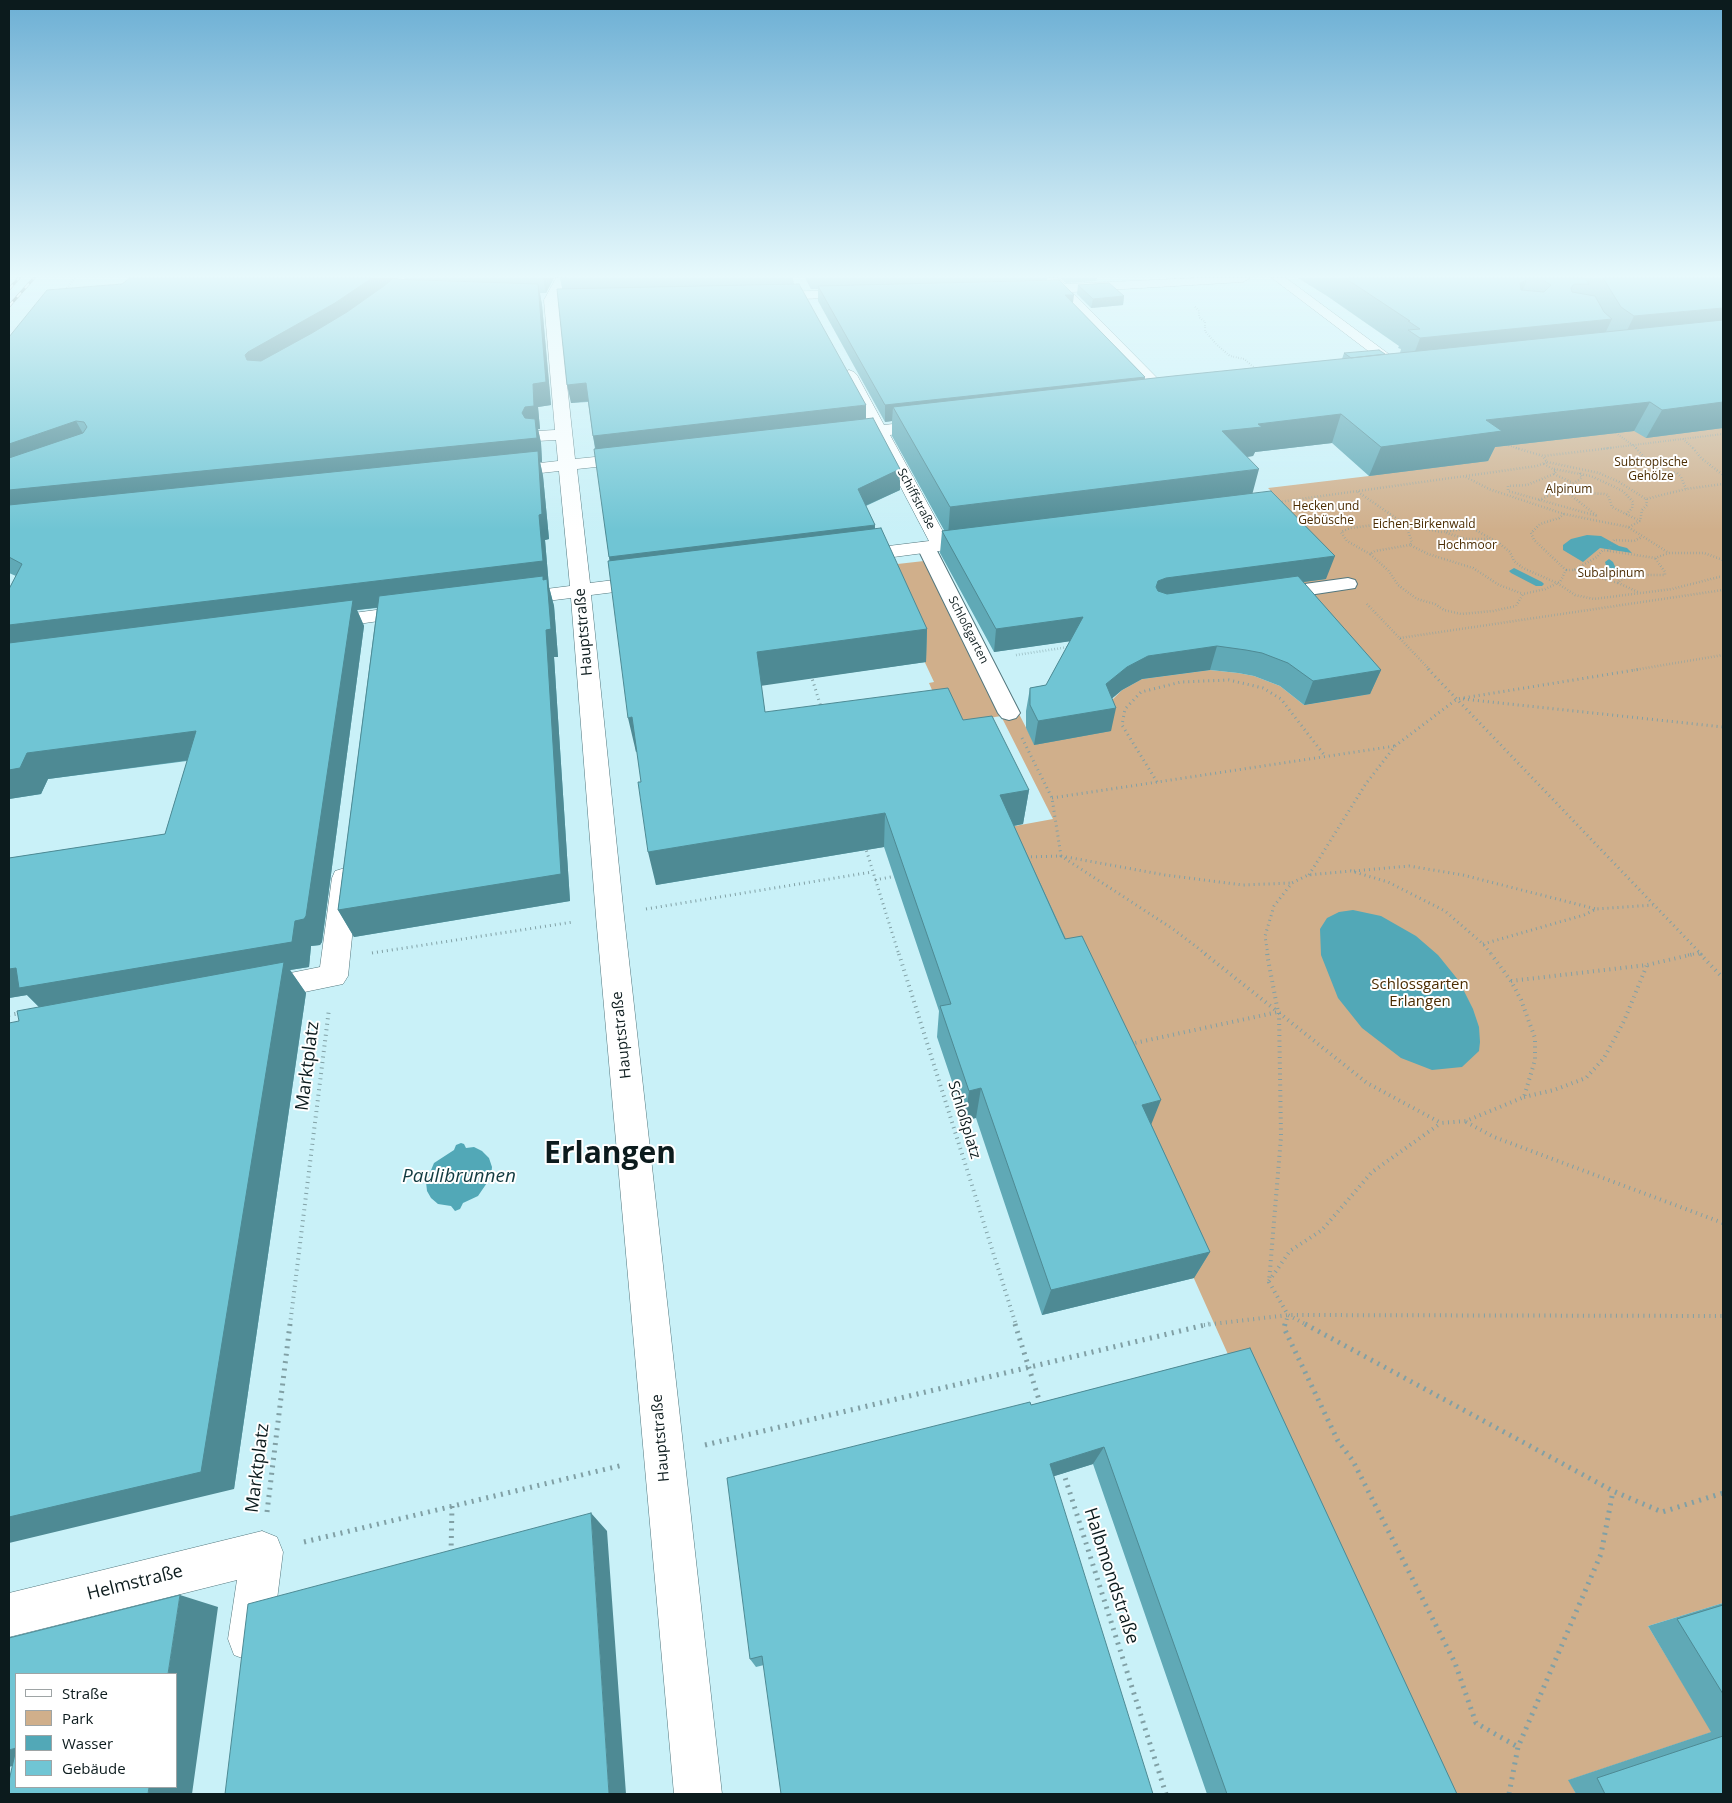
<!DOCTYPE html>
<html>
<head>
<meta charset="utf-8">
<style>
  body { margin:0 }
  #map { position:relative; width:1732px; height:1803px; overflow:hidden; background:#c9f1f8; font-family:"Open Sans",sans-serif }
  canvas { display:block }
  .frame { position:absolute; inset:0; border:10px solid #0c1b1d; pointer-events:none }
  .legend { position:absolute; left:15px; top:1673px; width:162px; height:115px; box-sizing:border-box; background:#fff; border:1px solid #9ea4a5; margin:0; padding:6px 9px; list-style:none; font-size:15px; color:#0c1b1d }
  .legend li { display:flex; align-items:center; gap:10px; height:25px }
  .legend b { width:25px; border:1px solid #9ea4a5 }
</style>
</head>
<body>
<div id="map">
<canvas width="1732" height="1803"></canvas>
<div class="frame"></div>
<ul class="legend">
<li><b style="height:6px;background:#fff"></b>Straße</li>
<li><b style="height:14px;background:#d0af8b"></b>Park</li>
<li><b style="height:14px;background:#52a8b7"></b>Wasser</li>
<li><b style="height:14px;background:#70c5d4"></b>Gebäude</li>
</ul>
</div>
<script>
const ctx = document.querySelector('canvas').getContext('2d');
ctx.lineJoin = 'round';
function fillPath(path, color) { ctx.fillStyle = color; ctx.fill(path, 'evenodd'); }
const toPath = rows => new Path2D(rows.map(r => 'M' + r).join(''));
function trace(path, color, width, dash) { ctx.strokeStyle = color; ctx.lineWidth = width; ctx.lineCap = dash ? 'butt' : 'round'; ctx.setLineDash(dash || []); ctx.stroke(path); }
function drawText(font, color, halo, rows, align = 'center') {
  ctx.font = font + ' "Open Sans",sans-serif'; ctx.lineWidth = 4; ctx.setLineDash([]); ctx.textBaseline = 'middle'; ctx.strokeStyle = halo; ctx.fillStyle = color; for (const [text, x, y, turn = 0] of rows) {
    ctx.save(); ctx.translate(x, y); ctx.rotate((+turn || 0) * Math.PI / 180); ctx.textAlign = isNaN(turn) ? turn : align; if (halo) ctx.strokeText(text, 0, 0); ctx.fillText(text, 0, 0); ctx.restore();
  }
}
fillPath(toPath([
  [1723,394,1723,1603,1648,1626,1712,1732,1569,1780,1576,1794,1425,1794,993,830,1053,819,1001,716,947,725,929,683,934,682,880,566,924,561,1018,712,1035,745,1108,704,1122,690,1142,679,1210,670,1238,673,1254,676,1280,686,1304,705,1369,694,1310,623,1281,501,1268,488,1369,476,1486,441]
]), '#d0af8b');
fillPath(toPath([
  [1587,535,1601,536,1619,546,1627,548,1632,553,1600,548,1583,562,1563,550,1563,545,1571,539],
  [1353,910,1381,916,1416,936,1438,955,1459,981,1473,1009,1479,1027,1480,1042,1479,1051,1462,1067,1432,1070,1401,1058,1362,1028,1338,998,1321,955,1320,929,1327,918,1339,912],
  [461,1143,464,1144,466,1148,474,1147,482,1151,489,1158,492,1167,491,1177,478,1196,463,1203,460,1209,455,1211,451,1206,438,1204,431,1198,427,1191,426,1182,434,1163,454,1150,456,1145]
]), '#52a8b7');
fillPath(toPath([
  [1609,559,1613,562,1618,573,1607,579,1602,576,1608,572,1605,562,1609,559],
  [1514,568,1542,582,1544,584,1542,586,1536,586,1511,573,1509,571,1514,568]
]), '#52a8b7');
const lane = toPath([
  [926,542,932,543,935,547,1020,713,1016,718,1009,720,1002,718,998,713,917,547,920,543,926,542],
  [1348,578,1355,580,1357,584,1355,588,1276,600,1269,598,1267,594,1269,590,1276,588,1348,578]
]);
const street = toPath([
  [556,278,569,278,558,300,575,459,634,453,640,454,643,458,640,462,634,463,577,469,590,583,647,576,654,578,657,582,654,586,647,588,591,595,624,916,722,1794,674,1794,596,916,571,598,514,605,507,603,504,599,507,595,514,593,570,586,559,471,505,477,499,476,496,472,499,468,505,467,558,461,556,440,537,441,531,440,529,436,531,432,537,431,555,430,544,300,556,278],
  [1048,278,1058,278,1065,284,1196,278,1250,278,1243,282,1072,292,1173,394,1175,397,1173,400,1167,402,1161,400,1058,293,1031,294,1024,290,1031,286,1050,285,1046,280,1048,278],
  [1272,278,1286,278,1413,372,1410,375,1400,375,1272,278],
  [856,290,863,294,861,297,769,300,762,296,769,292,856,290],
  [849,370,854,372,857,375,884,425,929,420,935,421,937,425,935,429,890,435,947,539,977,535,984,537,987,541,984,545,856,562,849,560,846,556,849,552,856,550,929,541,874,436,843,440,837,439,835,435,837,431,843,430,869,427,841,375,844,372,849,370],
  [414,605,421,607,424,611,421,615,323,629,316,627,312,623,316,619,323,617,414,605],
  [345,868,355,871,358,878,348,976,343,984,261,1001,251,997,246,989,251,981,320,967,332,878,335,871,345,868],
  [262,1531,277,1537,283,1552,272,1639,266,1655,250,1661,234,1655,228,1639,237,1580,9,1637,9,1593,262,1531]
]);
trace(lane, '#53777e', 2);
trace(street, '#53777e', 1);
trace(toPath([
  [65,290,75,278],
  [1195,307,1199,311,1199,317,1205,322,1205,331,1217,345,1230,356,1244,359,1256,369],
  [1616,433,1638,449],
  [1683,439,1694,449],
  [1504,444,1520,449],
  [1601,449,1723,434]
]), '#81a0a5', 2, [0.5, 2]);
trace(toPath([
  [1516,448,1543,456,1611,448],
  [1636,448,1653,468,1677,473,1681,477,1686,489],
  [1693,448,1701,458,1723,475],
  [1547,462,1599,473,1619,482,1646,499,1686,489,1723,484],
  [1544,464,1556,471,1554,474,1527,485,1508,486,1508,491,1597,516],
  [1554,469,1591,476,1623,491,1633,502,1632,508,1626,515],
  [1580,473,1582,477,1579,480,1565,488,1568,493,1596,515],
  [1554,474,1573,483],
  [1466,477,1489,489,1564,514,1628,527,1669,553,1704,553,1723,560],
  [1358,492,1406,525,1412,542,1410,545,1428,554,1473,568,1499,585,1523,594],
  [1539,500,1548,496,1571,492,1604,494,1608,495,1612,507,1640,521],
  [1279,502,1537,466,1547,462,1543,456],
  [1406,525,1441,532,1472,528,1499,543,1510,552,1514,561,1523,568,1557,583,1575,595,1594,599,1672,589,1723,576],
  [1629,527,1640,521,1642,510,1647,505,1646,499],
  [1446,533,1467,539,1489,539],
  [1410,545,1375,551,1370,554,1388,570,1398,585,1417,599,1435,604,1444,610,1461,614,1493,611,1516,606,1523,594,1545,589,1560,582,1566,570,1534,540,1531,533,1540,524,1559,518,1564,514],
  [1608,551,1614,540,1634,541,1642,537],
  [1370,554,1347,541,1341,532,1350,528,1398,522],
  [1566,570,1574,570,1597,557,1603,550,1655,558,1669,553],
  [1574,570,1618,583,1620,580,1637,575,1665,575,1665,572,1655,558],
  [1618,583,1638,592],
  [1367,604,1430,670],
  [1400,638,1723,590],
  [1016,655,1069,647],
  [1634,670,1723,655]
]), '#81a0a5', 2.5, [0.5, 2.5]);
trace(toPath([
  [1428,669,1702,955],
  [811,675,821,707],
  [1463,699,1723,727],
  [1022,738,1052,798,1061,856,1173,929,1207,955],
  [1157,782,1122,725,1125,709,1141,692,1181,682,1229,680,1263,688,1281,699,1325,756],
  [1052,798,1395,746],
  [865,846,899,955],
  [1026,857,1061,856,1165,875,1243,885,1292,883],
  [1354,871,1409,866,1463,875,1596,909],
  [1309,875,1365,785,1395,746,1457,699,1641,669],
  [875,880,896,876],
  [646,909,872,872],
  [1483,944,1584,915,1596,909,1653,905],
  [372,953,573,922],
  [1268,955,1265,936,1274,906,1292,883,1308,875,1351,871,1388,882,1445,911,1483,944,1492,955],
  [1688,955,1699,953]
]), '#81a0a5', 3, [1, 4]);
trace(toPath([
  [899,954,1016,1325],
  [1205,954,1278,1012],
  [1267,954,1278,1012,1367,1083,1441,1123,1466,1121,1524,1097,1535,1060,1535,1038,1521,1000,1511,981,1491,954],
  [1700,954,1723,978],
  [1511,981,1647,965,1694,954],
  [1279,1013,1281,1137,1269,1282,1288,1315,1307,1325],
  [9,1015,21,1013],
  [1130,1044,1278,1012],
  [1524,1097,1554,1090,1586,1078,1604,1058,1624,1021,1647,965],
  [1466,1122,1494,1137,1723,1223],
  [1269,1281,1290,1251,1322,1230,1372,1172,1441,1123],
  [290,1325,329,1009],
  [1204,1325,1288,1315,1723,1316],
  [1285,1325,1288,1315]
]), '#81a0a5', 4, [1, 4.5]);
trace(toPath([
  [1015,1324,1041,1406],
  [1285,1324,1284,1328,1338,1441,1353,1461,1455,1663,1476,1723,1518,1747],
  [1305,1324,1613,1491,1662,1512,1723,1493],
  [705,1445,1209,1324],
  [1063,1471,1166,1794],
  [267,1512,290,1324],
  [304,1542,623,1465],
  [451,1553,452,1506],
  [1509,1794,1518,1747,1601,1554,1613,1491]
]), '#81a0a5', 5, [2, 5.5]);
fillPath(lane, '#fff');
fillPath(street, '#fff');
const rail = toPath([
  [9,289,19,278],
  [9,306,34,278]
]);
trace(rail, '#496063', 3);
trace(rail, '#fff', 2, [6]);
fillPath(toPath([
  [398,278,397,279,405,279,404,278,554,278,546,293,540,293,542,305,551,405,538,407,540,429,538,429,541,443,542,462,540,462,543,476,549,539,545,540,549,587,554,606,558,657,554,657,570,901,354,937,338,910,377,608,357,610,364,626,322,942,320,945,311,946,309,967,290,970,306,993,234,1489,19,1021,39,1007,27,995,9,998,9,858,165,834,187,761,48,779,41,794,9,799,9,589,16,576,9,573,9,337],
  [560,278,793,278,794,284,866,419,900,469,900,490,866,506,875,525,875,529,927,629,926,662,761,685,765,712,963,720,1029,790,1023,824,1014,826,1210,1252,1194,1278,1042,1315,976,1118,965,1120,937,1037,939,1011,884,847,656,885,637,751,636,752,609,557,595,449,588,402,571,403,562,288],
  [805,278,1047,278,1047,280,1073,303,1145,377,1145,379,1342,359,1344,353,1385,354,1400,353,1401,349,1398,348,1399,346,1327,296,1298,278,1723,278,1723,428,1646,438,1634,431,1495,447,1488,461,1369,476,1332,443,1255,452,1253,456,1247,457,1252,493,1326,579,1303,582,1381,670,1370,694,1304,705,1280,686,1254,676,1238,673,1210,670,1142,679,1122,690,1112,698,1111,731,1034,745,1026,728,1026,711,1030,688,1046,685,1070,641,994,652,940,553,942,531,944,530,892,436,892,421,885,422,818,301,818,289,811,289],
  [1060,278,1097,278,1096,281,1066,283],
  [1078,285,1124,296,1123,305,1091,308,1077,294],
  [1250,1348,1457,1794,1207,1794,1093,1464,1054,1476,764,1665,756,1667,750,1659,1031,1405],
  [1723,1603,1723,1794,1576,1794,1568,1780,1711,1732,1648,1626]
]), '#60a9b6');
fillPath(toPath([
  [372,278,398,278,383,296,256,383,245,355,248,352],
  [543,278,554,278,546,293],
  [1527,280,1516,306,1520,283],
  [538,284,542,305,551,405,538,407,540,429,538,429,541,443,542,462,540,462,543,476,549,539,545,540,549,587,554,606,558,657,554,657,570,901,354,937,338,910,546,630,545,587,357,610,364,626,322,942,320,945,311,946,309,967,290,970,306,993,234,1489,9,1543,9,1517,45,1013,27,995,9,998,9,969,295,921,351,611,9,654,9,625,543,561,9,517,9,490,531,430,522,413,533,384],
  [1065,295,1074,295,1072,310],
  [1124,296,1123,305,1091,308,1093,299],
  [1723,308,1723,332,1621,343,1634,316],
  [1612,319,1599,346,1410,365,1420,338],
  [1145,377,1142,394,893,407,892,421,885,422,885,405],
  [586,383,590,401,571,403,567,385],
  [1650,402,1634,431,1495,447,1488,461,1369,476,1381,447,1486,420],
  [1723,402,1723,428,1646,438,1662,410],
  [866,405,866,424,597,456,593,436],
  [1341,414,1332,443,1255,452,1253,456,1215,461,1222,431,1258,424],
  [76,421,89,444,9,473,9,444],
  [900,469,900,490,858,509,858,489],
  [1259,469,1251,499,948,537,950,507],
  [875,525,874,546,613,578,609,557],
  [1335,556,1326,579,1161,601,1156,587,1158,581,1166,578],
  [1083,617,1079,640,994,652,996,629],
  [927,629,926,662,760,686,757,652],
  [1217,646,1210,670,1142,679,1122,690,1101,708,1106,684,1127,667,1148,656],
  [1381,670,1370,694,1304,705,1313,681],
  [1116,708,1111,731,1034,745,1038,721],
  [632,717,639,751,636,752,628,718],
  [196,731,212,757,48,779,41,794,9,799,9,770,27,753],
  [1029,790,1023,824,996,829,1000,795],
  [885,813,884,847,656,885,648,852],
  [981,1088,976,1118,965,1120,969,1091],
  [1161,1100,1149,1130,1142,1105],
  [1210,1252,1194,1278,1042,1315,1051,1290],
  [1104,1447,1093,1464,1042,1480,1050,1464],
  [591,1513,607,1531,626,1794,609,1794],
  [180,1595,218,1607,192,1794,148,1794,149,1787,176,1787,176,1674,168,1674],
  [16,1748,16,1765,9,1767,9,1750]
]), '#4e8a94');
const building = toPath([
  [130,278,372,278,335,303,248,352,245,355,247,360,261,361,312,333,347,312,388,283,392,279,538,284,546,382,533,384,534,406,525,407,522,413,525,418,535,419,537,438,9,490,9,458,83,433,87,427,84,422,76,421,9,444,9,337,47,290,122,284,130,278],
  [1345,278,1585,278,1589,284,1574,284,1571,288,1572,292,1595,296,1604,312,1612,319,1420,338,1408,330,1420,329,1408,321,1410,321,1345,278],
  [1527,280,1543,280,1551,285,1544,292,1521,290,1520,283,1527,280],
  [1603,278,1723,278,1723,308,1634,316,1621,307,1603,278],
  [1059,280,1074,295,1065,295,1145,377,885,405,818,286,1059,280],
  [1109,283,1124,296,1093,299,1078,285,1109,283],
  [799,284,866,405,593,436,586,383,567,385,557,289,799,284],
  [1723,320,1723,402,1662,410,1650,402,1486,420,1502,431,1381,447,1341,414,1258,424,1262,427,1222,431,1259,469,950,507,893,407,1173,376,1723,320],
  [1379,350,1385,354,1351,358,1344,353,1379,350],
  [873,418,900,469,858,489,875,525,609,557,594,449,873,418],
  [538,451,542,514,539,515,543,561,9,625,9,589,22,564,9,557,9,505,538,451],
  [1271,491,1335,556,1166,578,1158,581,1156,587,1158,591,1167,594,1298,576,1381,670,1313,681,1288,663,1262,653,1246,650,1217,646,1148,656,1127,667,1106,684,1116,708,1038,721,1030,705,1030,688,1046,685,1083,617,996,629,942,531,1271,491],
  [881,528,927,629,757,652,765,712,948,688,963,720,992,716,1029,790,1000,795,1065,939,1082,936,1161,1100,1142,1105,1210,1252,1051,1290,981,1088,969,1091,940,1006,951,1004,885,813,648,852,638,782,641,782,632,717,628,718,608,561,881,528],
  [543,576,543,580,547,579,551,629,546,630,561,874,338,910,379,596,543,576],
  [353,600,306,916,304,919,295,921,292,942,19,988,16,968,9,969,9,858,165,834,196,731,27,753,20,768,9,770,9,643,353,600],
  [284,962,201,1472,9,1517,9,1023,19,1021,17,1011,284,962],
  [1250,1348,1457,1794,1227,1794,1104,1447,1050,1464,1153,1794,781,1794,762,1656,750,1659,727,1478,1030,1402,1031,1405,1250,1348],
  [591,1513,609,1794,225,1794,248,1604,591,1513],
  [180,1595,168,1674,16,1674,16,1748,9,1750,9,1638,180,1595],
  [1723,1605,1723,1694,1677,1619,1723,1605],
  [1723,1736,1723,1794,1605,1794,1597,1778,1723,1736],
  [16,1749,16,1787,149,1787,148,1794,9,1794,9,1781,16,1749]
]);
fillPath(building, '#70c5d4');
trace(building, '#4e8a94', 1);
const sky = ctx.createLinearGradient(0, 0, 0, 530);
sky.addColorStop(0, '#6cafd4');
sky.addColorStop(0.52, '#e7f9fc');
sky.addColorStop(1, '#e7f9fc00');
ctx.fillStyle = sky;
ctx.fillRect(0, 0, 1732, 530);
drawText('12px', '#4b2c02', '#fff', [
  ["Subtropische",1651,463],
  ["Gehölze",1651,477],
  ["Alpinum",1569,490],
  ["Hecken und",1326,507],
  ["Gebüsche",1326,521],
  ["Eichen-Birkenwald",1424,525],
  ["Hochmoor",1467,546],
  ["Subalpinum",1611,574]
]);
drawText('12px', '#0c1b1d', '#fff', [
  ["Schiffstraße",916,499,62],
  ["Schloßgarten",968,630,63]
]);
drawText('15px', '#0c1b1d', '#fff', [
  ["Hauptstraße",584,632,-95],
  ["Hauptstraße",622,1035,-96],
  ["Schloßplatz",964,1120,73],
  ["Hauptstraße",661,1438,-95]
]);
drawText('15px', '#4b2c02', '#fff', [
  ["Schlossgarten",1420,985],
  ["Erlangen",1420,1002]
]);
drawText('18px', '#0c1b1d', '#fff', [
  ["Marktplatz",308,1066,-83],
  ["Marktplatz",258,1468,-83],
  ["Halbmondstraße",1111,1576,72],
  ["Helmstraße",135,1583,-14]
]);
drawText('italic 19px', '#123b41', '#fff', [
  ["Paulibrunnen",459,1177]
]);
drawText('bold 30px', '#0c1b1d', '#fff', [
  ["Erlangen",610,1154]
]);
</script>
</body>
</html>
